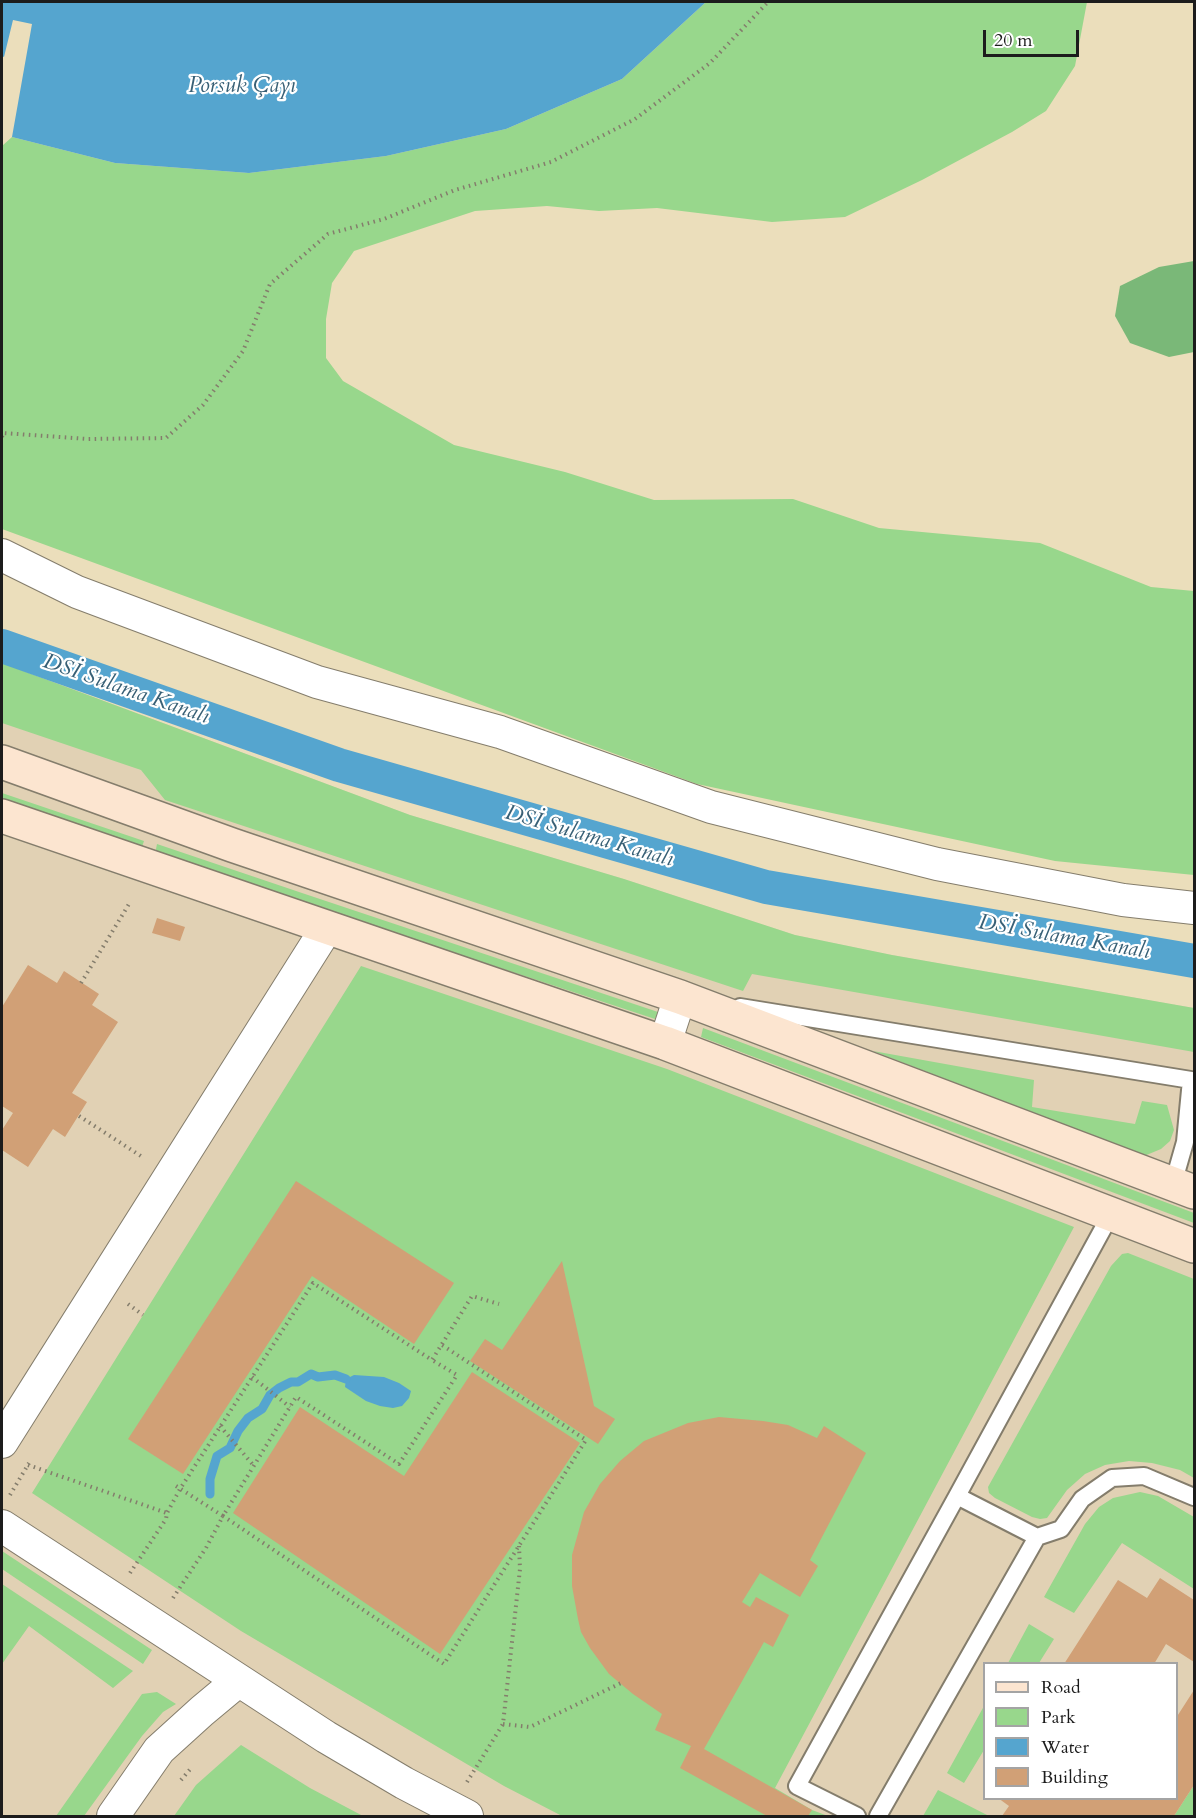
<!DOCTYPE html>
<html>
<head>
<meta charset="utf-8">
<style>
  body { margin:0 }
  #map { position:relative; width:1196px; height:1818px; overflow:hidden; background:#ebdebb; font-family:Cardo,serif }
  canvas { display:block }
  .frame { position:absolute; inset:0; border:3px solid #1c1c1c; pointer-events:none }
  .legend { position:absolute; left:983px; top:1662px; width:195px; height:138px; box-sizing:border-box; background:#fff; border:2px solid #a4a4a4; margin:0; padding:8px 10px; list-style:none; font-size:18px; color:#1c1c1c }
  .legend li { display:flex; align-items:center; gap:12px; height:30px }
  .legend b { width:30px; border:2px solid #a4a4a4 }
  .scale { position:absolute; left:983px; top:30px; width:96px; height:27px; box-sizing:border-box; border:3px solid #1c1c1c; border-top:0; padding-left:8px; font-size:18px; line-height:21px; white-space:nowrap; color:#1c1c1c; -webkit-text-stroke:4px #fff; paint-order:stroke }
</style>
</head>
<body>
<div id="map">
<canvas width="1196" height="1818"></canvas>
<div class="frame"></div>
<ul class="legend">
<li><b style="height:8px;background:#fce5d0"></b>Road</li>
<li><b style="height:16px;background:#98d78c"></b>Park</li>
<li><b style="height:16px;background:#55a5cf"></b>Water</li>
<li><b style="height:16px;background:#d1a076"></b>Building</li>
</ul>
<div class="scale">20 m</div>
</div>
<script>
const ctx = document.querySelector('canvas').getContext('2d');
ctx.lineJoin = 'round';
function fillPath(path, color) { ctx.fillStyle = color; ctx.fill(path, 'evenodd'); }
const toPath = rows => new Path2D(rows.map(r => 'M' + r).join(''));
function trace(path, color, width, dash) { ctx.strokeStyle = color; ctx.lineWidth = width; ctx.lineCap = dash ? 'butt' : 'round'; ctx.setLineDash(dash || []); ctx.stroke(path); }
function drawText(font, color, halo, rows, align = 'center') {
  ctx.font = font + ' Cardo,serif'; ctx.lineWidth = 4.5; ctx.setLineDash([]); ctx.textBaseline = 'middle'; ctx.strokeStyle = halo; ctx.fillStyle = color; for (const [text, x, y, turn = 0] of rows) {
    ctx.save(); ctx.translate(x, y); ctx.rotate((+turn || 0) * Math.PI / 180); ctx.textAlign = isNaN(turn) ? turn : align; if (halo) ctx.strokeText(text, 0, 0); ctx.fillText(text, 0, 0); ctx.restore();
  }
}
fillPath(toPath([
  [2,663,410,815,624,879,795,935,892,955,1194,1008,1194,1816,2,1816],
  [984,1664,1176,1664,1176,1798,984,1798]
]), '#e1d1b4');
fillPath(toPath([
  [706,2,1087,2,1075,66,1046,111,1012,132,922,180,845,217,772,222,657,208,599,211,547,206,475,211,354,251,332,283,326,319,326,358,343,381,454,445,565,472,654,500,793,499,879,528,1040,543,1151,587,1194,591,1194,875,1055,861,697,784,2,529,2,146,12,137,115,163,249,173,386,156,506,129,622,79],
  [2,663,410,815,624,879,795,935,892,955,1194,1008,1194,1052,752,974,743,991,165,800,141,770,2,723],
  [2,793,144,841,141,850,2,802],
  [157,844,302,893,658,1012,655,1019,155,854],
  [361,966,667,1069,1074,1227,775,1788,812,1810,828,1816,562,1816,504,1786,241,1631,32,1493],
  [703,1028,1194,1213,1194,1223,701,1037],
  [873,1051,1034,1080,1032,1107,1135,1124,1142,1101,1167,1105,1174,1130,1170,1141,1161,1149,1144,1156],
  [1128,1253,1194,1279,1194,1478,1180,1470,1152,1463,1129,1461,1105,1465,1085,1474,1067,1490,1047,1518,1040,1519,1032,1517,995,1498,989,1493,988,1487,1111,1266,1122,1254],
  [1140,1492,1158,1496,1194,1517,1194,1589,1122,1543,1074,1613,1044,1597,1085,1524,1099,1507,1113,1498],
  [2,1551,152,1650,143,1664,2,1569],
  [2,1584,133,1671,113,1688,29,1626,2,1664],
  [1029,1624,1054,1639,1039,1663,1008,1663],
  [157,1692,176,1704,163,1712,142,1736,84,1816,56,1816,142,1694],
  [984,1706,984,1750,964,1783,947,1773],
  [241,1745,310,1788,363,1816,174,1816,196,1785],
  [1194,1785,1194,1816,1174,1816],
  [938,1790,989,1816,923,1816]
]), '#98d78c');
fillPath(toPath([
  [1194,261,1194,352,1169,357,1130,343,1115,316,1120,286,1159,267]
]), '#7ab878');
fillPath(toPath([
  [2,2,706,2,622,79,506,129,386,156,249,173,115,163,12,137,32,24,13,20,4,57,2,56],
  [354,1375,384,1377,399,1383,411,1391,409,1398,402,1406,393,1408,380,1406,366,1401,345,1387,346,1379]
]), '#55a5cf');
trace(toPath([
  [210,1494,210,1479,217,1456,230,1448,238,1431,248,1418,262,1409,270,1395,279,1388,291,1382,298,1382,311,1374,318,1377,335,1375,346,1379]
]), '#55a5cf', 9);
trace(toPath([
  [2,646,339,765,766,887,1194,961]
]), '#55a5cf', 34);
fillPath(toPath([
  [157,918,185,927,180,941,152,933],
  [28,965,57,983,64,971,99,994,92,1005,118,1022,72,1093,87,1102,65,1137,53,1129,28,1167,2,1150,2,1130,13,1113,2,1106,2,1007],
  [296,1181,454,1283,414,1344,312,1276,183,1474,128,1439],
  [562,1261,594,1406,615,1419,598,1444,470,1361,485,1339,502,1350],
  [472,1372,580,1443,440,1654,233,1513,300,1407,404,1476],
  [719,1417,763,1421,788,1425,817,1438,824,1426,866,1453,810,1560,818,1566,800,1597,760,1573,742,1602,750,1607,756,1597,789,1615,773,1647,764,1642,704,1749,812,1810,808,1816,767,1816,680,1768,691,1746,655,1730,662,1714,633,1694,609,1674,590,1648,581,1632,578,1619,572,1586,572,1555,584,1512,600,1484,620,1461,644,1441,688,1423],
  [1160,1578,1194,1600,1194,1662,1166,1644,1154,1664,1064,1664,1118,1580,1147,1598],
  [1194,1690,1194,1785,1174,1816,1002,1816,1009,1806,998,1798,1176,1798,1176,1718]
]), '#d1a076');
const lane = toPath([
  [740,1007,1191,1080,1185,1142,1173,1184],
  [957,1496,1111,1214],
  [857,1816,797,1786,957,1496,1037,1537,1061,1529,1082,1499,1112,1478,1144,1476,1194,1497],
  [878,1816,1037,1537]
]);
const street = toPath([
  [2,555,77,592,317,682,500,732,711,807,937,864,1123,900,1194,908],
  [665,1043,680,997],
  [2,1442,326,929],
  [2,1526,326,1737,404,1783,467,1816],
  [113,1816,159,1750,202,1711,238,1681]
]);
const secondary = toPath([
  [2,762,232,845,680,997,1194,1192],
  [2,816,665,1043,1194,1246]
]);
trace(lane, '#847d6c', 20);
trace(street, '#847d6c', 34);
trace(secondary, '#847d6c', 36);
trace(toPath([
  [2,437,3,433,88,439,166,438,203,405,243,351,270,284,328,234,384,219,455,190,551,162,635,119,710,63,768,2],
  [81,983,129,904],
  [79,1116,144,1158],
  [128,1304,143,1315],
  [252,1377,290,1407],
  [220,1426,254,1466],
  [28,1465,167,1513],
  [176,1486,223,1516,296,1397,399,1464,457,1375,432,1360],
  [10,1495,29,1463],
  [130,1573,166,1519,167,1513,180,1489,313,1283,432,1360,472,1296,499,1304],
  [173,1598,206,1548,223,1516,444,1664,586,1440,442,1345],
  [503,1724,530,1727,621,1683],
  [181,1780,192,1767],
  [467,1782,503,1724,520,1569,519,1546]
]), '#847d6c', 4, [1.5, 4.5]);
trace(lane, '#fff', 16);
trace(street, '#fff', 32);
trace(secondary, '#fce5d0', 33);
drawText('italic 22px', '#386076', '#fff', [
  ["Porsuk Çayı",242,87],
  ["DSİ Sulama Kanalı",126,690,19],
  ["DSİ Sulama Kanalı",589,837,16],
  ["DSİ Sulama Kanalı",1064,938,10]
]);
</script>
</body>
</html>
